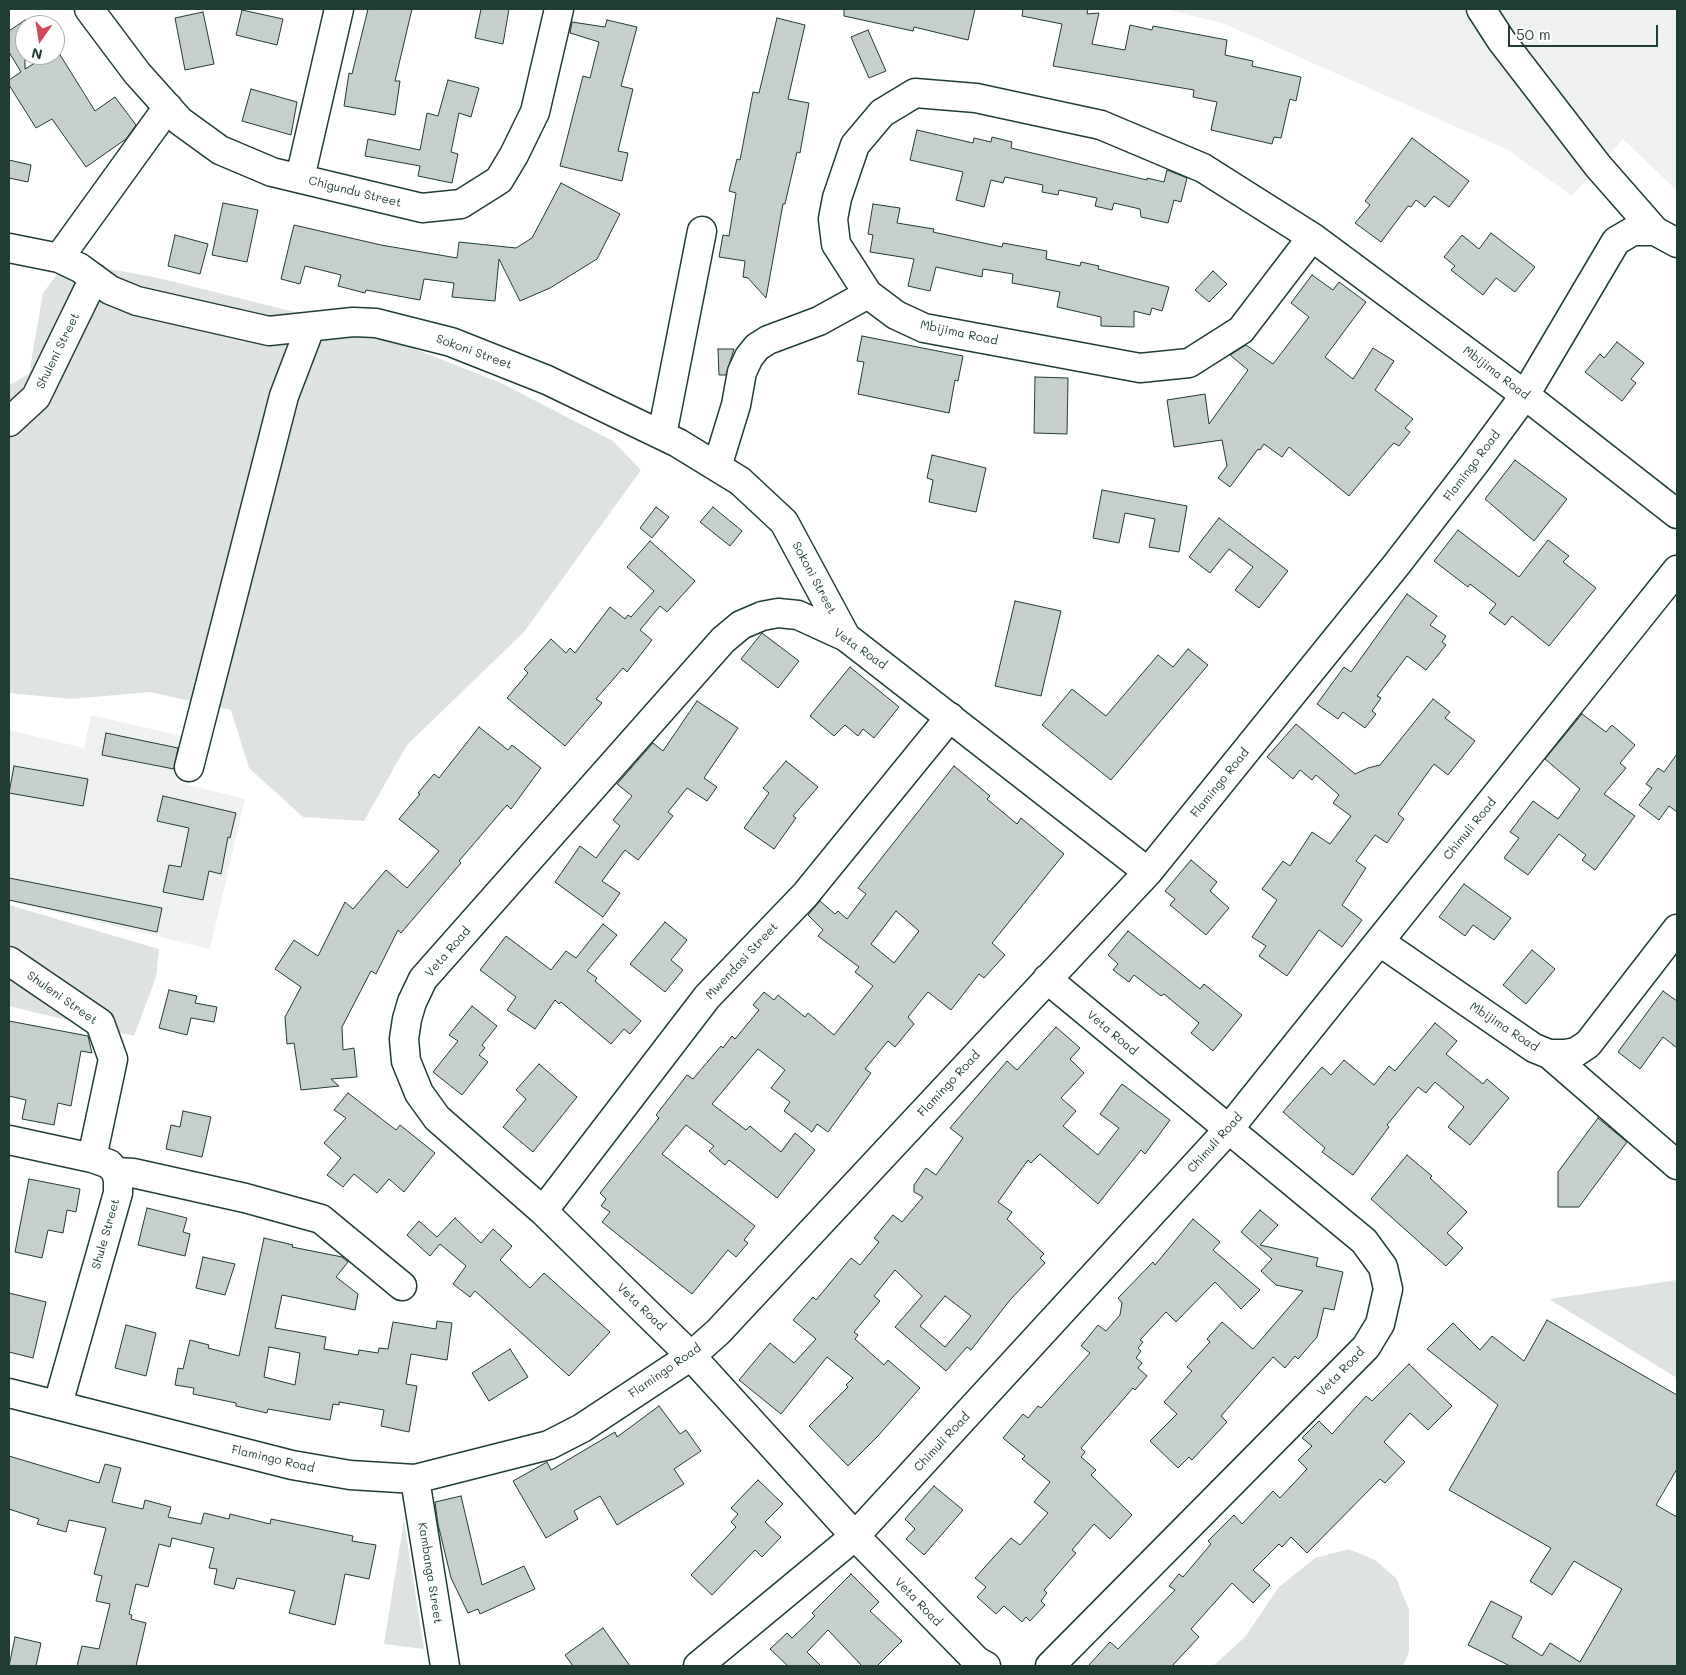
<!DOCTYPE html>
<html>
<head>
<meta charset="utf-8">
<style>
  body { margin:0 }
  #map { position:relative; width:1686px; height:1675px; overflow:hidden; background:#fff; font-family:Mali,sans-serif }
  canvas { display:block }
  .frame { position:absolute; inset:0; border:10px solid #1f3d34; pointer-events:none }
  .north { position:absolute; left:15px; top:15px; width:50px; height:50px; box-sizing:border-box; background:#fff; border:1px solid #a5b1ae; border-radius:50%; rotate:193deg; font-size:14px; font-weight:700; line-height:20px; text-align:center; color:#1f3d34 }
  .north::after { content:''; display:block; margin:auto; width:18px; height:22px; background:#d1495b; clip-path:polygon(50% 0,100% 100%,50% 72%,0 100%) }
  .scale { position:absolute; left:1508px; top:25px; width:150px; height:22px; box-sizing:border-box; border:2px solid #1f3d34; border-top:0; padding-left:6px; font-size:15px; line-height:18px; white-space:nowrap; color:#1f3d34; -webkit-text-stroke:4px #fff; paint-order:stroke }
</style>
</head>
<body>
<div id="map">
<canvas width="1686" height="1675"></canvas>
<div class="frame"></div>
<div class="north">N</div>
<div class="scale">50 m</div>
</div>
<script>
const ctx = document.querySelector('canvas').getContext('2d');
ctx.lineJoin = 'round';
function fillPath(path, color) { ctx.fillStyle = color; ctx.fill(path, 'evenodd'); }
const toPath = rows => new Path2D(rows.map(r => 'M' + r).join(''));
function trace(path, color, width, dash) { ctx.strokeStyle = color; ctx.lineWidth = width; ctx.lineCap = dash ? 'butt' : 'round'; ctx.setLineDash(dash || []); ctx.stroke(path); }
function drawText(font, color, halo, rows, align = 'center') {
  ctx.font = font + ' Mali,sans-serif'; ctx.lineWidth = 4.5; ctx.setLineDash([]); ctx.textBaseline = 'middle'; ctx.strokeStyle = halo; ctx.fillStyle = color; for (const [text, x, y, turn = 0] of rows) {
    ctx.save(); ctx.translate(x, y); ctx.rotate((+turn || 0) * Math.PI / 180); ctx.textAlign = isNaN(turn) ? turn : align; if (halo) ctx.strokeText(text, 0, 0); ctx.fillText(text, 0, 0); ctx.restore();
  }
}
fillPath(toPath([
  [1165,9,1677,9,1677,191,1623,139,1572,196,1508,150,1225,24],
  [91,715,186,737,176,782,245,799,210,949,9,901,9,730,84,748]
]), '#eef1f0');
fillPath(toPath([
  [67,261,158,278,367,330,501,383,613,441,641,470,524,632,407,745,364,821,303,817,249,768,231,710,150,692,71,699,9,693,9,385,29,374,43,293],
  [9,905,159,949,156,977,134,1036,9,1006],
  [1677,1280,1677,1378,1549,1299],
  [404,1520,424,1649,384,1644],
  [1349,1549,1375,1560,1396,1578,1409,1610,1409,1652,1403,1666,1213,1666,1245,1637,1279,1587,1315,1558]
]), '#dee3e2');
const building = toPath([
  [368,9,412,9,395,81,400,81,395,115,344,106,349,73,352,74,368,9],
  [481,9,509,9,503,44,475,38,481,9],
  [844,9,975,9,968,40,914,27,913,31,844,16,844,9],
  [1023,9,1088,9,1087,14,1099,13,1092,44,1125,50,1130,25,1152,30,1153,26,1227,40,1225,55,1253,61,1252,66,1301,77,1296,101,1290,99,1281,138,1274,137,1272,144,1211,130,1217,102,1193,97,1194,90,1053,66,1062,24,1022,16,1023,9],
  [242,10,283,19,277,45,236,35,242,10],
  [203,12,214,64,185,70,175,18,203,12],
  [777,18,805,25,788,99,809,103,800,153,797,152,785,204,783,204,766,298,748,278,743,277,745,261,719,257,723,235,729,236,736,193,729,191,737,159,740,160,753,92,759,93,777,18],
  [25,20,25,69,48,55,55,55,57,50,95,111,115,97,136,125,126,139,86,167,52,119,36,128,9,85,9,80,21,72,9,52,9,31,25,20],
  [607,20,637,27,621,86,633,89,618,151,628,153,622,181,560,166,583,76,590,78,599,42,570,33,572,22,605,27,607,20],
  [868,30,886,71,869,78,851,37,868,30],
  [448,80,479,88,471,117,459,113,451,152,458,154,452,183,418,176,420,166,365,156,368,139,420,150,427,113,438,116,448,80],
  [251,89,297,102,291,135,242,121,251,89],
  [917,130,973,143,974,138,991,142,992,137,1012,142,1011,148,1147,180,1147,178,1164,182,1167,170,1187,178,1181,202,1174,200,1168,223,1141,217,1140,209,1114,203,1112,210,1095,206,1097,198,1059,190,1058,195,1042,192,1043,185,1005,177,1003,183,991,180,984,207,956,200,963,172,910,160,917,130],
  [1412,138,1469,181,1449,207,1434,196,1425,207,1416,200,1411,207,1408,206,1381,242,1355,223,1370,205,1365,201,1412,138],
  [9,160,31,165,28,182,9,178,9,160],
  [561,183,620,214,597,259,550,288,520,301,499,259,495,301,452,297,454,283,424,279,420,300,366,290,365,293,338,286,341,275,305,266,300,284,281,279,294,225,381,245,457,258,459,242,516,248,532,238,561,183],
  [223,203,258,210,247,262,212,255,223,203],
  [873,204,900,208,897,223,934,229,933,232,1002,247,1003,243,1047,251,1046,259,1080,266,1081,262,1099,266,1098,269,1169,287,1162,311,1152,308,1150,315,1134,311,1134,327,1101,326,1101,317,1057,307,1060,292,1012,283,1013,274,983,269,982,277,936,267,930,291,908,286,914,259,870,252,873,235,868,234,873,204],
  [1491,233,1535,267,1515,292,1496,278,1483,295,1451,270,1455,266,1444,257,1462,235,1479,249,1491,233],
  [175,235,208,244,200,274,168,266,175,235],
  [1213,271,1227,284,1209,302,1195,290,1213,271],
  [1312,275,1333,290,1339,282,1366,302,1325,357,1353,379,1373,348,1394,361,1375,390,1413,419,1405,428,1410,432,1399,446,1394,443,1389,448,1349,496,1289,447,1282,457,1264,444,1260,450,1258,449,1230,487,1218,478,1227,466,1222,440,1174,447,1167,400,1205,394,1209,424,1248,370,1230,355,1246,345,1273,364,1309,317,1291,303,1312,275],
  [862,336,963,356,958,381,955,380,949,413,858,394,864,362,857,361,862,336],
  [1617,342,1644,363,1631,379,1636,383,1622,401,1585,372,1600,354,1604,358,1617,342],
  [718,349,734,349,726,375,719,375,718,349],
  [1035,377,1068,378,1067,434,1034,433,1035,377],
  [932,455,986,468,976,512,929,502,933,480,927,478,932,455],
  [1515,460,1567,499,1534,541,1485,499,1515,460],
  [1102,490,1187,506,1179,552,1149,547,1155,519,1125,513,1119,543,1093,538,1102,490],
  [656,507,669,517,652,538,640,528,656,507],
  [713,507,742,531,730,546,700,522,713,507],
  [1219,518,1288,571,1259,608,1235,590,1253,567,1229,549,1210,573,1189,557,1219,518],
  [1458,530,1519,577,1548,540,1569,556,1563,562,1596,588,1549,646,1512,616,1505,625,1489,613,1496,604,1470,584,1468,587,1434,561,1458,530],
  [650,541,695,581,667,612,660,606,640,630,652,640,627,672,623,668,596,699,602,703,565,746,507,698,528,673,524,669,551,639,566,653,570,648,575,653,610,607,625,619,628,615,631,617,654,591,627,567,650,541],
  [1407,594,1437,616,1430,625,1446,636,1442,642,1446,645,1426,670,1407,656,1377,696,1381,698,1372,711,1376,714,1365,728,1343,712,1338,719,1317,704,1344,667,1351,672,1407,594],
  [1015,601,1061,611,1041,696,995,686,1015,601],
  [762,633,799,661,778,688,741,659,762,633],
  [1188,649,1208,665,1111,780,1042,725,1072,689,1106,716,1158,655,1173,667,1188,649],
  [850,667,899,707,874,738,863,729,858,736,845,725,834,736,810,716,850,667],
  [1433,699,1450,712,1445,718,1475,741,1448,775,1434,764,1398,814,1404,819,1387,843,1375,835,1356,861,1366,868,1342,905,1362,920,1342,947,1319,930,1287,976,1259,956,1266,946,1252,937,1277,900,1262,889,1283,861,1290,866,1312,832,1330,844,1351,816,1333,803,1339,795,1316,775,1312,780,1300,770,1293,779,1267,757,1296,724,1355,774,1368,768,1380,765,1433,699],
  [697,701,738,728,704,778,717,787,707,801,687,788,668,812,673,816,638,860,625,850,602,881,620,893,603,917,555,882,580,846,596,858,620,826,613,820,632,796,617,784,653,743,663,751,697,701],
  [1582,714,1606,732,1612,725,1635,745,1620,763,1626,768,1604,794,1635,816,1595,870,1582,860,1586,855,1559,834,1528,875,1504,858,1519,838,1510,832,1533,801,1558,819,1580,789,1545,759,1582,714],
  [479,727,508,750,512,745,541,768,511,809,507,805,459,861,461,863,401,933,398,930,376,974,371,971,342,1027,343,1050,354,1048,357,1077,331,1079,339,1086,301,1090,294,1043,287,1044,285,1017,301,987,275,969,294,940,318,956,345,902,353,909,386,870,407,888,439,851,399,819,420,794,418,793,434,774,439,778,479,727],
  [106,733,178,748,174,769,102,755,106,733],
  [1677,754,1677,812,1669,806,1659,820,1639,805,1652,788,1646,784,1658,768,1664,772,1677,754],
  [786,761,818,787,793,816,796,818,774,849,744,828,769,793,763,788,786,761],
  [14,766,88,779,83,806,9,793,14,766],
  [954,766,990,796,987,799,1017,824,1021,818,1064,854,992,943,1005,955,984,978,979,974,951,1010,928,992,908,1017,914,1024,895,1047,888,1041,865,1069,871,1073,828,1132,817,1124,812,1132,784,1111,790,1102,771,1088,785,1070,758,1049,712,1104,746,1130,750,1126,781,1152,795,1133,815,1150,777,1198,729,1160,725,1165,709,1151,714,1146,686,1125,662,1154,755,1226,744,1240,748,1243,736,1257,728,1250,692,1294,602,1222,610,1212,601,1206,606,1199,600,1193,659,1118,656,1115,687,1075,693,1079,721,1046,723,1048,732,1036,735,1039,759,1010,753,1005,764,992,774,1000,778,995,805,1017,808,1013,834,1035,873,986,855,972,859,967,818,936,823,930,808,915,820,901,835,914,838,911,847,919,866,894,858,888,954,766],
  [896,911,919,931,894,963,871,944,896,911],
  [163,796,236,813,230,838,228,837,221,874,209,871,203,900,163,892,169,865,181,867,189,828,157,821,163,796],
  [1191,860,1217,882,1210,891,1229,908,1206,935,1170,905,1175,899,1165,891,1191,860],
  [9,878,162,908,157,932,9,900,9,878],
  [1464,884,1511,918,1494,940,1473,925,1465,936,1439,917,1464,884],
  [665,922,687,940,671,960,683,970,665,992,630,964,665,922],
  [603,924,617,935,587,971,597,978,595,981,641,1021,630,1034,624,1029,611,1044,561,1002,559,1004,555,1000,535,1029,507,1010,516,997,480,970,506,936,551,970,566,951,576,958,603,924],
  [1128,931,1200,989,1204,984,1242,1015,1213,1051,1191,1033,1199,1023,1164,994,1161,996,1134,975,1129,982,1113,970,1118,964,1108,955,1128,931],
  [1532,950,1555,969,1526,1004,1503,985,1532,950],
  [169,990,197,996,195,1003,217,1007,214,1022,191,1018,187,1035,159,1028,169,990],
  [1663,991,1677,1001,1677,1048,1663,1037,1640,1069,1618,1052,1663,991],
  [472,1006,497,1026,482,1045,485,1048,479,1055,488,1062,462,1095,433,1072,458,1041,449,1035,472,1006],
  [9,1021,88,1036,92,1053,81,1051,71,1106,58,1103,54,1125,22,1119,26,1100,9,1096,9,1021],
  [1435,1023,1457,1041,1446,1054,1483,1084,1487,1079,1509,1098,1470,1145,1448,1127,1464,1107,1435,1082,1426,1093,1418,1087,1387,1125,1389,1127,1353,1175,1322,1152,1325,1148,1283,1112,1322,1067,1331,1075,1344,1060,1374,1085,1389,1066,1395,1071,1435,1023],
  [1056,1027,1080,1048,1070,1059,1084,1073,1061,1098,1076,1111,1063,1126,1098,1155,1119,1128,1100,1114,1122,1084,1170,1120,1145,1154,1141,1150,1098,1204,1040,1154,1031,1163,1028,1160,998,1202,1012,1212,1007,1219,1044,1254,1040,1258,1045,1263,1010,1300,971,1350,967,1347,946,1371,895,1327,922,1296,895,1270,874,1296,880,1301,854,1332,858,1335,855,1339,884,1365,888,1360,920,1388,878,1436,848,1466,809,1426,848,1387,846,1385,853,1378,827,1357,781,1414,739,1380,770,1343,794,1363,816,1339,793,1320,813,1297,816,1300,851,1258,860,1265,879,1242,874,1238,893,1215,902,1222,923,1197,914,1192,914,1185,926,1168,936,1175,963,1138,950,1128,1007,1061,1017,1070,1056,1027],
  [945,1296,971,1316,945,1347,920,1326,945,1296],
  [539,1064,577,1097,533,1152,503,1127,526,1099,516,1090,539,1064],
  [348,1093,396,1130,400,1125,435,1153,404,1192,389,1179,377,1193,354,1174,343,1187,327,1175,341,1158,324,1143,346,1118,334,1110,348,1093],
  [183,1111,211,1117,202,1157,166,1149,171,1125,180,1127,183,1111],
  [1598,1118,1627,1142,1579,1207,1558,1207,1558,1172,1598,1118],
  [1407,1155,1432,1176,1430,1178,1467,1212,1447,1233,1463,1248,1446,1266,1371,1199,1407,1155],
  [29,1179,80,1189,76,1212,67,1210,63,1233,48,1230,42,1258,15,1252,29,1179],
  [147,1208,187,1218,183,1232,190,1234,185,1256,138,1245,147,1208],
  [1260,1210,1278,1225,1260,1245,1318,1258,1316,1266,1343,1272,1334,1310,1324,1308,1317,1337,1298,1359,1295,1356,1285,1368,1273,1357,1221,1416,1227,1422,1192,1460,1189,1457,1178,1468,1150,1441,1177,1414,1164,1402,1192,1371,1187,1367,1210,1342,1207,1339,1222,1322,1253,1349,1303,1291,1276,1285,1261,1271,1272,1259,1241,1232,1260,1210],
  [455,1218,481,1243,493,1229,512,1246,500,1260,530,1288,544,1273,610,1332,569,1376,475,1291,470,1297,453,1284,466,1266,440,1244,430,1256,407,1235,419,1221,437,1237,455,1218],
  [1193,1219,1220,1242,1213,1250,1260,1290,1241,1309,1215,1282,1176,1322,1166,1312,1140,1340,1143,1342,1138,1348,1141,1351,1136,1358,1142,1363,1138,1368,1147,1376,1135,1390,1133,1388,1081,1448,1085,1452,1081,1457,1096,1470,1091,1475,1132,1515,1110,1539,1094,1524,1072,1550,1076,1553,1044,1590,1047,1593,1041,1601,1045,1605,1030,1621,1026,1617,1022,1622,1004,1606,996,1614,977,1597,986,1587,975,1578,1011,1538,1020,1545,1048,1513,1034,1502,1050,1482,1022,1459,1025,1456,1003,1438,1023,1414,1028,1418,1038,1406,1041,1408,1090,1353,1081,1346,1098,1325,1106,1331,1120,1315,1122,1303,1118,1298,1153,1262,1155,1265,1193,1219],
  [264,1238,293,1245,292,1247,342,1257,348,1262,336,1277,358,1294,355,1310,282,1295,275,1328,326,1337,324,1349,358,1355,359,1350,378,1353,379,1348,388,1349,393,1322,436,1329,437,1321,452,1323,447,1360,411,1354,406,1384,417,1386,409,1432,381,1426,384,1410,339,1402,339,1405,333,1404,330,1420,268,1409,267,1413,236,1406,236,1403,193,1394,194,1388,175,1385,178,1368,183,1369,190,1340,209,1345,208,1348,239,1356,264,1238],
  [269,1347,300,1353,295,1385,264,1377,269,1347],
  [203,1257,235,1264,225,1295,196,1288,203,1257],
  [9,1293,46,1302,33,1358,9,1352,9,1293],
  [1547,1320,1677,1395,1677,1469,1656,1505,1677,1517,1677,1666,1510,1666,1468,1645,1491,1601,1522,1617,1512,1637,1542,1656,1550,1643,1580,1662,1622,1589,1574,1561,1552,1595,1530,1581,1551,1548,1449,1490,1498,1405,1427,1349,1453,1323,1480,1350,1492,1336,1524,1361,1547,1320],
  [126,1325,156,1333,146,1376,115,1368,126,1325],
  [510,1349,528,1377,489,1401,472,1373,510,1349],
  [1409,1364,1452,1406,1428,1430,1410,1413,1384,1442,1405,1462,1385,1483,1380,1479,1307,1553,1291,1537,1282,1547,1279,1544,1253,1570,1270,1585,1253,1603,1232,1583,1191,1629,1199,1637,1172,1666,1088,1666,1110,1642,1118,1649,1175,1590,1169,1586,1179,1574,1183,1577,1211,1544,1208,1541,1234,1515,1242,1524,1273,1491,1280,1498,1307,1469,1298,1460,1312,1446,1302,1438,1319,1421,1332,1434,1366,1396,1372,1401,1409,1364],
  [659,1406,680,1434,686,1430,701,1451,674,1469,684,1484,617,1525,600,1496,574,1511,578,1519,546,1538,513,1481,547,1462,551,1470,615,1432,617,1437,659,1406],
  [9,1456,99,1483,105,1464,121,1468,112,1502,143,1509,145,1500,171,1507,168,1517,201,1524,204,1513,229,1519,230,1514,270,1524,271,1519,353,1536,352,1541,376,1545,369,1579,345,1574,335,1625,289,1613,295,1591,237,1578,234,1589,214,1584,217,1569,209,1568,214,1548,172,1538,170,1547,159,1544,148,1587,136,1584,129,1614,132,1615,131,1619,146,1623,136,1666,77,1666,82,1646,99,1649,110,1604,96,1601,102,1576,94,1574,106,1528,69,1520,66,1532,37,1524,39,1519,9,1509,9,1456],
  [758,1480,783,1504,765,1522,781,1537,762,1557,755,1550,712,1595,691,1575,736,1527,731,1522,738,1514,731,1508,758,1480],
  [934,1486,963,1510,924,1555,906,1539,915,1529,905,1519,934,1486],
  [461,1496,482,1585,524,1566,535,1589,480,1614,478,1609,468,1613,451,1578,438,1524,435,1502,461,1496],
  [851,1574,879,1602,870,1611,902,1641,877,1666,862,1666,828,1630,807,1652,821,1666,788,1666,770,1649,787,1633,792,1638,815,1616,812,1613,851,1574],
  [603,1628,630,1666,573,1666,565,1655,603,1628],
  [15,1637,41,1643,36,1666,9,1666,15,1637]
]);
fillPath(building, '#c7cfcc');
trace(building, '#1f3d34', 1);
const minor = toPath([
  [89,9,137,73,180,121,220,150,272,172,422,208,461,204,499,180,514,155,535,112,559,9],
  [1481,9,1501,40,1598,166,1655,231],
  [300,178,339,9],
  [1312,237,1241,330,1189,363,1140,368,924,328,896,315,868,294,836,244,833,219,837,198,855,145,882,113,915,93,976,98,1101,125,1203,168,1312,237,1525,395,1677,514],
  [9,248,59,258,80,268,110,290,137,301,269,331,353,322,376,323,451,342,547,380,678,443,740,481,784,522,846,637],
  [59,258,168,107],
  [9,422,36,397,94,278],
  [662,435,702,231],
  [717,467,736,405,742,372,749,357,757,347,768,340,819,321,868,294],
  [189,767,284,396,310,328],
  [1380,942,1534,1048,1549,1054,1565,1054,1576,1052,1588,1044,1677,929],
  [9,961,100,1023,113,1059,92,1158],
  [1047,979,1364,1241,1383,1267,1388,1289,1380,1324,1366,1347,1050,1666],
  [1549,1054,1677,1165],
  [9,1140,92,1158,109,1164,116,1172,118,1181,118,1193,58,1404],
  [116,1172,133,1173,245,1198,321,1219,402,1286],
  [543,1211,707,997,805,895,950,717],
  [9,1393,292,1465,350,1475,415,1479,549,1445,582,1428,691,1356,718,1332,1148,872,1397,564,1475,463,1525,395,1616,241,1633,231,1655,231,1677,243],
  [415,1479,445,1666],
  [698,1666,855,1536,1228,1130,1677,570],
  [986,1666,977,1661,855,1536,691,1356,543,1211,437,1118,419,1093,406,1061,404,1039,407,1019,412,1002,423,979,723,640,741,625,762,616,778,613,798,615,846,637,1148,872]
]);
trace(minor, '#1f3d34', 31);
trace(minor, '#fff', 28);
drawText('12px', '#1f3d34', '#fff', [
  ["Chigundu Street",355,192,14],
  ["Mbijima Road",959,333,12],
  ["Shuleni Street",58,351,-64],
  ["Sokoni Street",474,352,20],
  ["Mbijima Road",1496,373,37],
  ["Flamingo Road",1472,466,-53],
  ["Sokoni Street",814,578,62],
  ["Veta Road",860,649,35],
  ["Flamingo Road",1220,783,-51],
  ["Chimuli Road",1470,829,-51],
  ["Veta Road",448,952,-49],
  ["Mwendasi Street",742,961,-47],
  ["Shuleni Street",62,998,35],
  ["Mbijima Road",1504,1027,33],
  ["Veta Road",1112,1033,40],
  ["Flamingo Road",949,1084,-47],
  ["Chimuli Road",1215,1143,-48],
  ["Shule Street",106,1234,-74],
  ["Veta Road",641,1307,44],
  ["Flamingo Road",665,1371,-35],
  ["Veta Road",1341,1372,-46],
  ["Chimuli Road",942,1442,-47],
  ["Flamingo Road",273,1459,13],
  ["Kambanga Street",430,1573,81],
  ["Veta Road",918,1602,46]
]);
</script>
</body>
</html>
